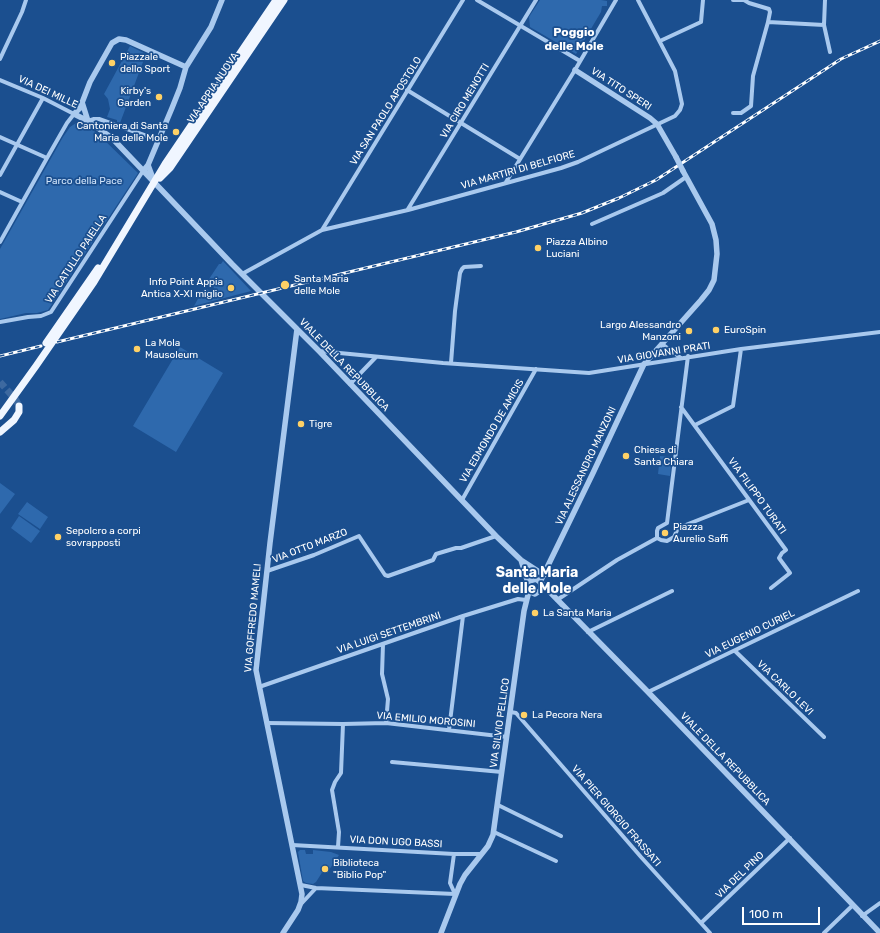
<!DOCTYPE html>
<html>
<head>
<meta charset="utf-8">
<style>
  body { margin:0 }
  #map { position:relative; width:880px; height:933px; overflow:hidden; background:#1b4f8f; font-family:Rubik,sans-serif }
  canvas { display:block }
  .scale { position:absolute; left:742px; top:907px; width:78px; height:18px; box-sizing:border-box; border:2px solid #fff; border-top:0; padding-left:5px; font-size:12px; line-height:14px; white-space:nowrap; color:#fff; -webkit-text-stroke:3px #1b4f8f; paint-order:stroke }
</style>
</head>
<body>
<div id="map">
<canvas width="880" height="933"></canvas>
<div class="scale">100 m</div>
</div>
<script>
const ctx = document.querySelector('canvas').getContext('2d');
ctx.lineJoin = 'round';
function fillPath(path, color) { ctx.fillStyle = color; ctx.fill(path, 'evenodd'); }
const toPath = rows => new Path2D(rows.map(r => 'M' + r).join(''));
function trace(path, color, width, dash) { ctx.strokeStyle = color; ctx.lineWidth = width; ctx.lineCap = dash ? 'butt' : 'round'; ctx.setLineDash(dash || []); ctx.stroke(path); }
function drawText(font, color, halo, rows, align = 'center') {
  ctx.font = font + ' Rubik,sans-serif'; ctx.lineWidth = 3.5; ctx.setLineDash([]); ctx.textBaseline = 'middle'; ctx.strokeStyle = halo; ctx.fillStyle = color; for (const [text, x, y, turn = 0] of rows) {
    ctx.save(); ctx.translate(x, y); ctx.rotate((+turn || 0) * Math.PI / 180); ctx.textAlign = isNaN(turn) ? turn : align; if (halo) ctx.strokeText(text, 0, 0); ctx.fillText(text, 0, 0); ctx.restore();
  }
}
fillPath(toPath([
  [540,0,601,0,607,1,607,6,602,6,601,12,576,54,530,27,529,17],
  [130,46,146,54,120,123,117,122,117,120,107,117,110,109,108,99,104,94],
  [79,121,97,133,138,173,48,310,37,313,26,313,0,319,0,249,63,137,70,127],
  [223,261,251,291,194,306,204,288,213,292,215,290,213,286,207,282,219,264,221,264],
  [180,347,223,373,176,452,133,426],
  [660,456,672,457,670,476,658,474],
  [0,483,15,494,0,514],
  [27,502,48,517,40,529,18,514],
  [19,516,40,531,31,543,11,528],
  [300,850,305,850,306,854,313,854,313,850,331,852,339,855,327,873,323,871,316,882,313,884,306,883,303,881,298,852]
]), '#2e69ad');
trace(toPath([
  [0,382,16,400,19,406]
]), '#3d69a0', 7, [7, 3.5]);
trace(toPath([
  [477,0,580,61],
  [733,0,744,0,749,3,769,9,770,12,768,22,824,25,825,0],
  [824,25,830,52],
  [660,41,701,22,703,0],
  [0,59,22,12,26,0],
  [0,80,43,98,74,114,67,123,47,158,0,242],
  [407,90,520,159],
  [733,113,741,113,751,106,753,76,768,22],
  [88,121,94,119,99,119,158,140],
  [0,137,47,158],
  [0,175,43,98],
  [506,182,575,70,616,0],
  [0,192,22,202],
  [408,209,536,0],
  [592,224,663,193,686,177],
  [322,230,463,0],
  [242,274,322,230,408,210,561,168,578,162,675,116,680,110,682,104,675,71,638,0],
  [0,322,28,317,41,316,51,312,143,171],
  [662,344,681,358],
  [319,351,443,363,589,373,741,349,880,332],
  [451,363,455,311,460,273,462,269,464,267,481,266],
  [350,384,376,357],
  [681,407,786,550,782,553,779,558,790,573,771,588],
  [695,425,733,406,741,349],
  [462,500,536,369],
  [657,538,657,531,658,528,667,523,688,356],
  [657,538,661,540,667,541,674,537,678,528,749,500],
  [267,571,314,555,359,536,385,575,388,576,433,560,436,554,456,548,461,548,496,536],
  [557,600,617,560,657,538],
  [588,632,672,591],
  [383,644,382,674,388,699,386,723],
  [735,651,824,737],
  [259,687,463,616,518,599,526,600],
  [648,692,858,591],
  [511,712,516,713,641,857,710,933],
  [267,723,343,724,341,773,335,782,332,790,339,832,338,847],
  [343,724,386,723,507,737],
  [449,730,463,616],
  [392,762,502,772],
  [498,805,561,836],
  [494,832,556,861],
  [292,845,454,854],
  [301,885,316,888,455,894,450,883,454,854,481,854],
  [301,904,316,888],
  [862,916,880,903],
  [701,923,790,838],
  [824,933,853,905]
]), '#a9c9ee', 4);
trace(toPath([
  [186,67,126,40,119,39,112,43,90,82,80,108,74,114,88,121,112,138,232,264,319,351,496,536,521,560,544,575],
  [575,70,650,118,657,124,676,157],
  [82,102,88,121],
  [148,165,154,181],
  [143,171,148,165,172,108,180,88,186,67,211,27,222,0],
  [521,560,528,583],
  [540,582,536,579,529,581,527,585,529,591,535,594,541,590,541,585,540,582,593,473,644,364,701,300,709,290,714,280,717,254,716,240,712,224,683,171],
  [541,583,648,692,880,933],
  [283,933,298,910,301,902,302,894,256,670,270,543,297,329],
  [441,933,460,884,465,875,488,846,493,835,524,611,529,591]
]), '#a9c9ee', 5.5);
trace(toPath([
  [160,178,170,168,284,0],
  [46,343,98,268],
  [0,416,36,366,94,282,165,164,276,0],
  [0,432,14,420,19,412,19,406]
]), '#f0f6ff', 7);
const rail = toPath([
  [57,342,516,232,582,213,619,198,656,180,841,59,880,41],
  [0,356,41,346]
]);
trace(rail, '#fff', 3);
trace(rail, '#1b4f8f', 1.5, [4.5]);
trace(toPath([
  [676,157,683,171]
]), '#a9c9ee', 5.5);
for (const [x, y, r, color] of [
  [112,63,4,"#ffd166"],
  [159,97,4,"#ffd166"],
  [176,132,4,"#ffd166"],
  [538,248,4,"#ffd166"],
  [285,285,5,"#ffd166"],
  [231,288,4,"#ffd166"],
  [716,330,4,"#ffd166"],
  [689,331,4,"#ffd166"],
  [137,349,4,"#ffd166"],
  [301,424,4,"#ffd166"],
  [626,456,4,"#ffd166"],
  [665,533,4,"#ffd166"],
  [58,537,4,"#ffd166"],
  [535,613,4,"#ffd166"],
  [524,715,4,"#ffd166"],
  [325,869,4,"#ffd166"]
]) { const dot = new Path2D(); dot.arc(x, y, r, 0, 2 * Math.PI); ctx.fillStyle = color; ctx.fill(dot); trace(dot, '#1b4f8f', 1.5); }
drawText('10px', '#fff', '#1b4f8f', [
  ["Piazzale",120,57],
  ["dello Sport",120,69],
  ["Kirby's",151,91,"right"],
  ["Garden",151,103,"right"],
  ["Cantoniera di Santa",168,126,"right"],
  ["Maria delle Mole",168,138,"right"],
  ["Piazza Albino",546,242],
  ["Luciani",546,254],
  ["Santa Maria",294,279],
  ["delle Mole",294,291],
  ["Info Point Appia",223,282,"right"],
  ["Antica X-XI miglio",223,294,"right"],
  ["Largo Alessandro",681,325,"right"],
  ["Manzoni",681,337,"right"],
  ["EuroSpin",724,330],
  ["La Mola",145,343],
  ["Mausoleum",145,355],
  ["Tigre",309,424],
  ["Chiesa di",634,450],
  ["Santa Chiara",634,462],
  ["Piazza",673,527],
  ["Aurelio Saffi",673,539],
  ["Sepolcro a corpi",66,531],
  ["sovrapposti",66,543],
  ["La Santa Maria",543,613],
  ["La Pecora Nera",532,715],
  ["Biblioteca",333,863],
  ["\"Biblio Pop\"",333,875]
], 'left');
drawText('10px', '#fff', '#1b4f8f', [
  ["VIA APPIA NUOVA",213,88,-56],
  ["VIA TITO SPERI",621,89,33],
  ["VIA DEI MILLE",48,92,25],
  ["VIA CIRO MENOTTI",465,101,-59],
  ["VIA SAN PAOLO APOSTOLO",386,111,-58],
  ["VIA MARTIRI DI BELFIORE",518,170,-16],
  ["VIA CATULLO PAIELLA",76,259,-57],
  ["VIA GIOVANNI PRATI",664,353,-9],
  ["VIALE DELLA REPUBBLICA",344,365,46],
  ["VIA EDMONDO DE AMICIS",492,431,-60],
  ["VIA ALESSANDRO MANZONI",586,466,-65],
  ["VIA FILIPPO TURATI",757,496,54],
  ["VIA OTTO MARZO",310,546,-21],
  ["VIA GOFFREDO MAMELI",253,618,-85],
  ["VIA LUIGI SETTEMBRINI",389,633,-19],
  ["VIA EUGENIO CURIEL",750,634,-26],
  ["VIA CARLO LEVI",785,688,44],
  ["VIA EMILIO MOROSINI",426,720,5],
  ["VIA SILVIO PELLICO",500,723,-82],
  ["VIALE DELLA REPUBBLICA",725,759,46],
  ["VIA PIER GIORGIO FRASSATI",616,816,49],
  ["VIA DON UGO BASSI",396,842,3],
  ["VIA DEL PINO",740,875,-44]
]);
drawText('10px', '#cfe3fa', '#1b4f8f', [
  ["Parco della Pace",84,181]
]);
drawText('bold 12px', '#fff', '#1b4f8f', [
  ["Poggio",574,33],
  ["delle Mole",574,47]
]);
drawText('bold 14px', '#fff', '#1b4f8f', [
  ["Santa Maria",537,573],
  ["delle Mole",537,589]
]);
</script>
</body>
</html>
